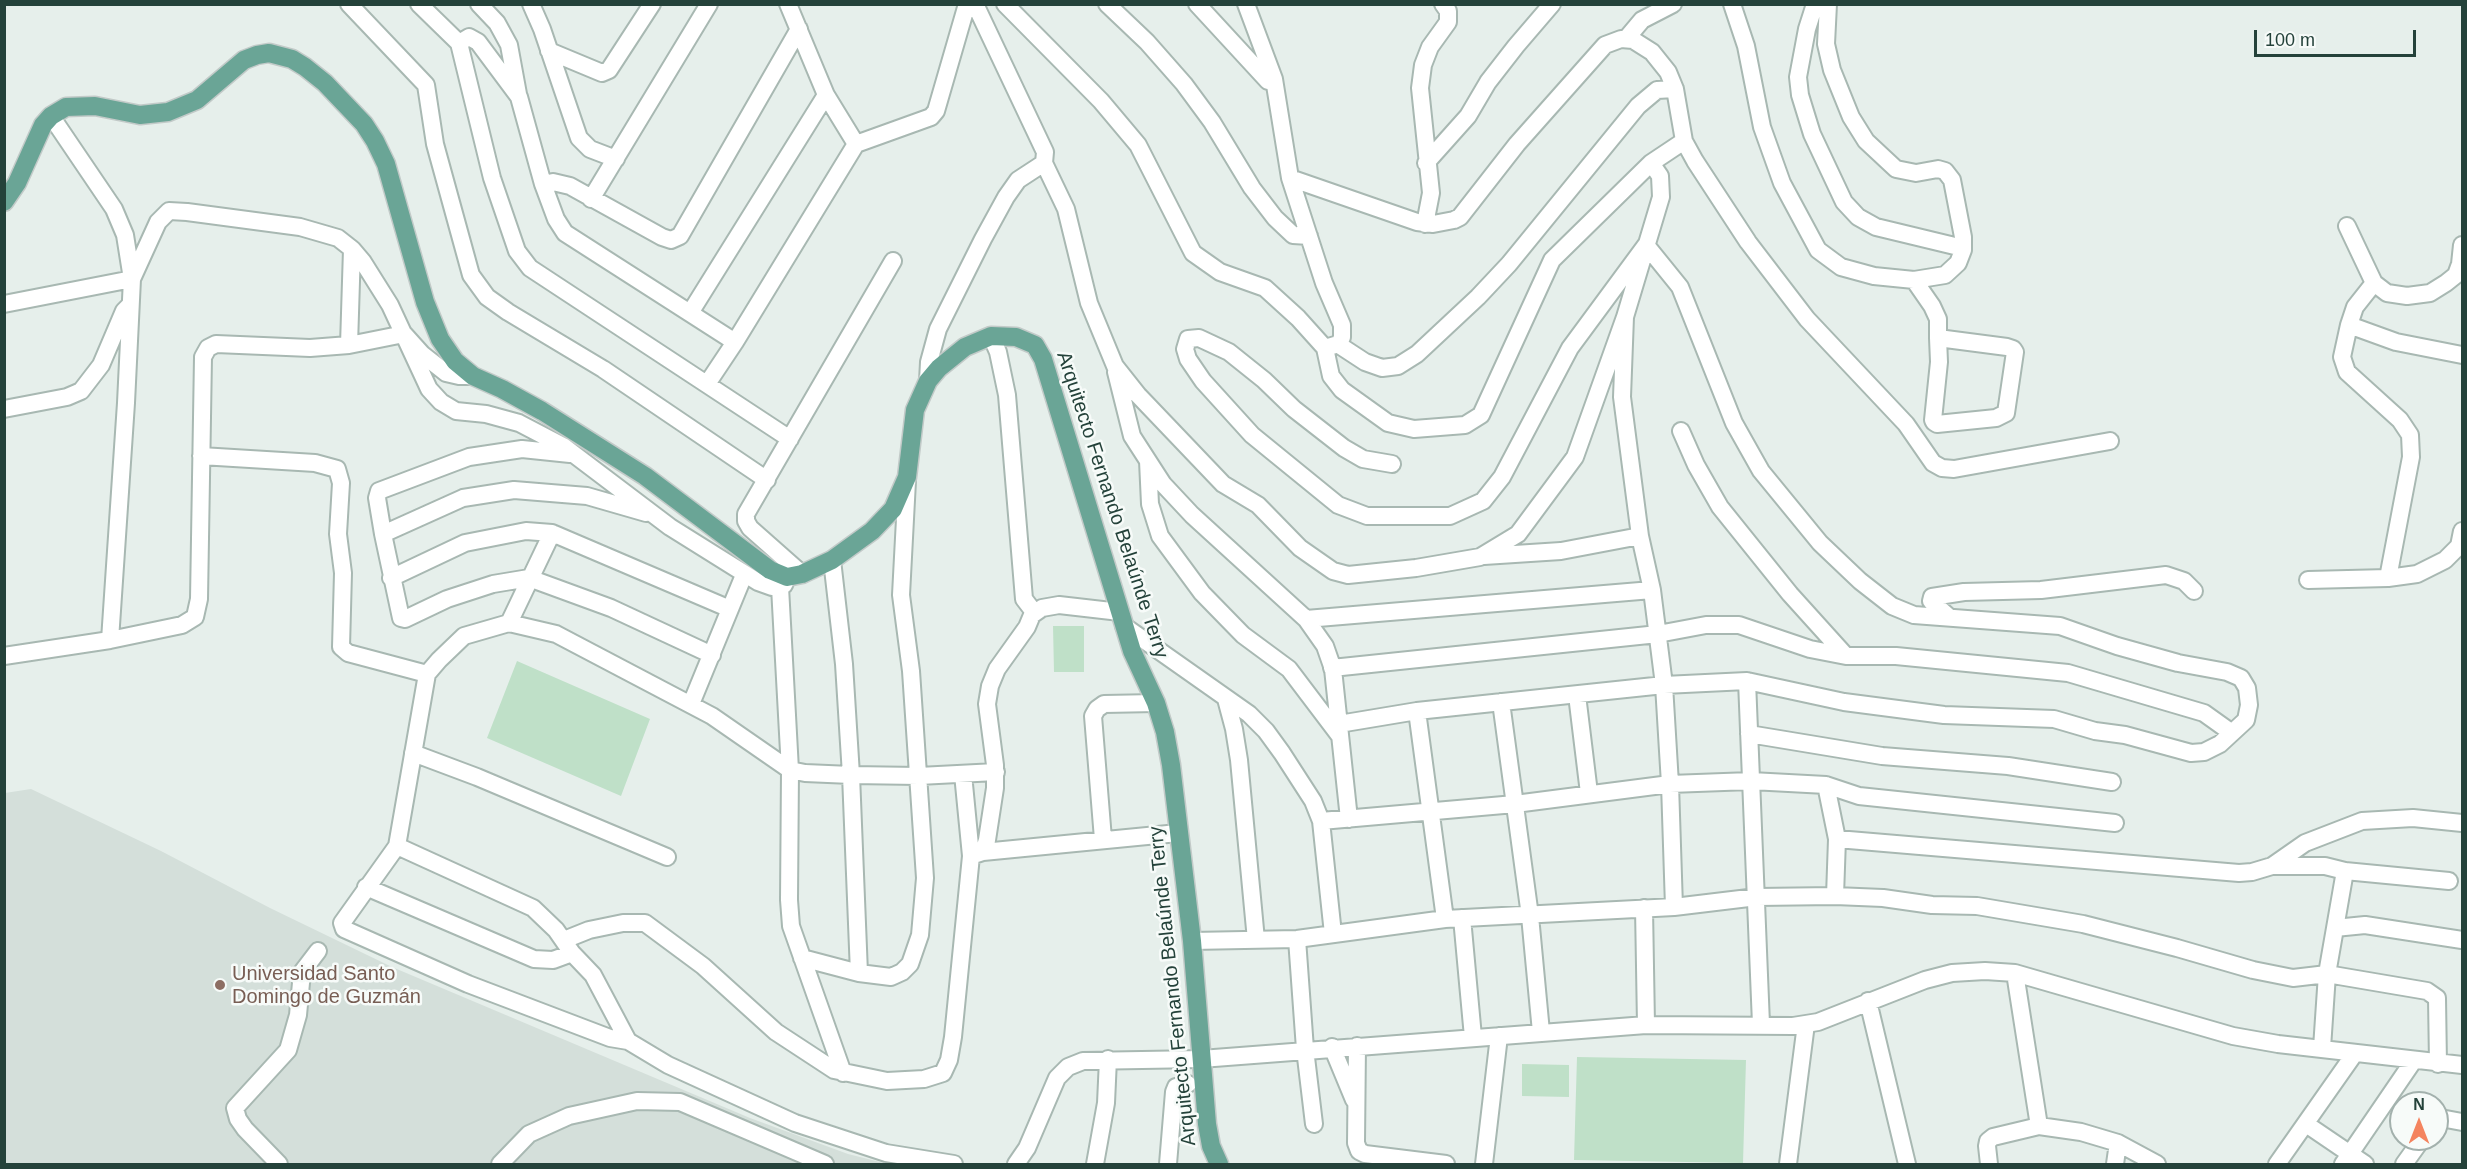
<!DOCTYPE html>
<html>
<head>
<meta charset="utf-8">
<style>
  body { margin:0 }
  #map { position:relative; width:2467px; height:1169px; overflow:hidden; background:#e6efeb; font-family:Arial,sans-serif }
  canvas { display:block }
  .frame { position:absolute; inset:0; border:6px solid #24423a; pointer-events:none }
  .north { position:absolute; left:2389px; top:1091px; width:60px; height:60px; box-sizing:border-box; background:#f7fbf9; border:2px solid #a3b1ad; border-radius:50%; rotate:0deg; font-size:16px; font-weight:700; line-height:24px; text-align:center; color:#24423a }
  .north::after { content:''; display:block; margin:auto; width:21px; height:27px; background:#f4845f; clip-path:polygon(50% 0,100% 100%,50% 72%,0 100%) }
  .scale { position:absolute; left:2254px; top:30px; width:162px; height:27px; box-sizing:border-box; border:3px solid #24423a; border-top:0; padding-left:8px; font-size:18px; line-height:21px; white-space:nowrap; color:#24423a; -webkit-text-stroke:4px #f7fbf9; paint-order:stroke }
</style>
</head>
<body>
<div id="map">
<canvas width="2467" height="1169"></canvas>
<div class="frame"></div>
<div class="north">N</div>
<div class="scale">100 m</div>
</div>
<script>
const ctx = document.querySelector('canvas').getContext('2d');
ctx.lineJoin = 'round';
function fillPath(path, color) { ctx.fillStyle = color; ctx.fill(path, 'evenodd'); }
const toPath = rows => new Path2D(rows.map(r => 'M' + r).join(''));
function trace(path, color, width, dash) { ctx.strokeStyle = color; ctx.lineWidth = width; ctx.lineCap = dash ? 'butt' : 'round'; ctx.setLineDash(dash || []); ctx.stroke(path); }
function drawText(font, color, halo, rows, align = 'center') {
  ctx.font = font + ' Arial,sans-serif'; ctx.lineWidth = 5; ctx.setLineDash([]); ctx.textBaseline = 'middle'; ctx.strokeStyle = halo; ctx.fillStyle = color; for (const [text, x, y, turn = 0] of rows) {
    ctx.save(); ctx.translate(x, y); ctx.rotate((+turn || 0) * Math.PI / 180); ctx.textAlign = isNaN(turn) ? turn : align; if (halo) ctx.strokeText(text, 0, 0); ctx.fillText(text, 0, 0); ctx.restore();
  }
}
fillPath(toPath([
  [31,789,161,851,270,908,392,967,750,1118,848,1154,888,1164,5,1164,5,793]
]), '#d4dfda');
fillPath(toPath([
  [1053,626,1084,626,1084,672,1054,672],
  [517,661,650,719,621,796,487,738],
  [1577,1057,1746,1060,1743,1163,1574,1160],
  [1522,1064,1569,1065,1569,1097,1522,1096]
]), '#bfe0c8');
const minor = toPath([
  [349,4,426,85,435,144,471,275,487,297,508,312,603,369,767,480],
  [419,4,459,43,492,178,517,251,530,268,790,439],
  [479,4,497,23,509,45,518,94],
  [531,4,542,29,579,138,590,149,616,159],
  [788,4,826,95,856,144],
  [1005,4,1101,101,1138,145,1193,253,1220,272,1265,288,1298,318,1325,348,1335,345],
  [1107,4,1147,42,1184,84,1212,122,1252,188,1275,218,1293,235,1309,236],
  [1197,4,1268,81,1273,82],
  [1246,4,1274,79,1290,178,1324,283,1342,325,1342,337,1339,345,1365,362,1382,368,1398,366,1417,354,1478,297,1509,264,1638,106,1657,90,1675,89],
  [1732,4,1746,46,1762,127,1782,183,1818,250,1841,267,1874,276,1914,280,1945,275,1958,263,1963,250,1963,237,1952,180,1945,171,1938,169,1916,173,1896,169,1866,141,1851,117,1832,70,1826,44,1828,4],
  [1815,4,1807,29,1798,77,1800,95,1812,134,1844,202,1858,217,1876,227,1963,248],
  [1626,39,1642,20,1673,4],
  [459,43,469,37,478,42,519,97,543,184,556,219,565,233,735,342],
  [549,51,602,73,609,70,652,4],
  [1044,163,1066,209,1089,303,1115,366,1138,395,1223,484,1258,505,1300,548,1333,571,1348,575,1416,568,1480,557,1518,534,1575,457,1625,317],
  [1426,163,1468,116,1488,82,1516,46,1552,4],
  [1651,163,1660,176,1661,197,1625,317,1622,397,1640,536,1652,590,1664,685,1670,784,1674,907],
  [1290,178,1417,222,1433,224,1454,220,1460,217,1517,144,1605,45,1621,39,1633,40,1652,52,1668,72,1675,89,1684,141,1695,161,1748,242,1807,319,1906,424,1933,463,1942,468,1954,469,2110,441],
  [543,184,553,182,570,186,662,237,671,240,680,236,799,29],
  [591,199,709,4],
  [1425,224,1431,193,1420,88,1423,65,1430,47,1448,22,1448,11,1443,4],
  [2347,226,2374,283,2387,293,2407,296,2430,293,2446,283,2456,275,2460,264,2462,245],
  [1914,280,1932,306,1938,319,1938,338,1939,362,1933,420,1934,422,1937,424,1996,418,2006,413,2015,352,2013,349,2007,347,1938,338],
  [2374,283,2355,307,2349,325,2342,357,2347,372,2400,420,2410,435,2411,457,2388,578],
  [4,304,132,279,125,235,114,209,51,116],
  [690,313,826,95],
  [2349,325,2396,342,2462,355],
  [991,336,998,352,1007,395,1024,599,1034,612],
  [349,345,352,249],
  [1325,348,1331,376,1342,390,1388,423,1414,429,1465,425,1481,415,1552,260,1651,163,1684,141],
  [1116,372,1132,436,1163,484,1192,515,1306,619,1325,646,1333,669,1349,819],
  [928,381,929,362,938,329,983,239,1006,197,1018,180,1044,163,1045,152,975,4],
  [707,384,735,342,856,144,931,117,936,111,967,4],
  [4,409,67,397,81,391,101,365,124,311,129,306],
  [1681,431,1696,465,1720,507,1790,594,1846,656],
  [570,454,522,449,469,457,379,491,377,498,383,534,401,618,405,619,447,599,493,584,529,578,611,608,712,655],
  [201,456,315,463,337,469,341,483,338,534,343,573,341,647,348,653,427,674],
  [1148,461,1150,504,1160,536,1202,593,1243,635,1289,669,1339,735],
  [383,534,463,498,514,490,587,496,646,513],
  [1484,556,1561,551,1640,536],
  [832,560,844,664,851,775,859,973],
  [802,574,750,528,746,521,746,514,893,261],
  [391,578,465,543,526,531,552,533,730,609],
  [2308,580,2388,578,2417,574,2445,560,2459,546,2462,531],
  [780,587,790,770,789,900,791,926,843,1073],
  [1949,617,1931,601,1932,597,1964,592,2041,590,2166,575,2184,581,2194,591],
  [1306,619,1652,590],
  [509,623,552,533],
  [1124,626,1249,714,1266,731,1282,753,1313,801,1321,821,1333,934],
  [110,640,126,403,132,279,158,222,169,211,187,212,300,227,338,238,352,249,363,262,390,305,429,389,441,402,456,411,486,414,519,423,563,446,670,527,758,582,772,587,780,587,784,585,787,577],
  [4,656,110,640,182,625,195,617,199,599,203,357,208,348,216,344,310,348,349,345,404,334,422,354,446,373,459,376,473,376],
  [1332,668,1658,634,1706,625,1739,625,1810,649,1846,656,1896,656,2068,673,2204,713,2232,733],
  [1747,681,1761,1024],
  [1577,695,1589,793],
  [1226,699,1234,729,1239,760,1256,940],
  [1501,702,1530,916,1541,1032],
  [691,704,744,575],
  [1417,711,1445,919],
  [1339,724,1417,711,1664,685,1747,681,1844,702,1944,715,2054,719,2095,731,2125,735,2191,753,2204,752,2220,744,2246,720,2249,705,2247,688,2241,678,2227,672,2178,663,2117,646,2060,626,1914,615,1892,606,1860,581,1820,543,1761,471,1734,423,1680,287,1646,245,1570,348,1502,477,1483,501,1450,516,1367,516,1338,505,1252,435,1203,381,1188,359,1185,349,1188,339,1199,338,1229,352,1264,380,1294,409,1344,448,1363,459,1392,464],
  [1749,734,1882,756,2008,766,2112,782],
  [413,753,477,777,667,857],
  [1826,785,1837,839,1835,896],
  [1321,821,1515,804,1670,784,1751,781,1826,785,1859,796,2115,823],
  [1103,839,1093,716,1097,709,1104,704,1156,703],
  [1837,839,2239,873,2252,872,2272,866,2305,843,2362,821,2413,818,2462,823],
  [397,846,533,908,556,930,572,953,593,975,628,1041,668,1065,795,1123,886,1153,954,1164],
  [983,852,1178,833],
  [971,856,983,852,987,840,995,788,995,765,987,704,990,686,997,669,1027,627,1032,615,1042,608,1059,605,1120,612],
  [2272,866,2325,866,2345,871,2449,881],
  [366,887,534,959,553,960,572,953],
  [1644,908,1646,1025],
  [1462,918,1473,1037],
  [2335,928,2365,925,2462,940],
  [1297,939,1305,1049,1314,1124],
  [564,940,589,930,623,923,645,923,703,966,776,1032,834,1070,887,1081,924,1079,943,1073,949,1060,953,1037,971,856,963,774],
  [1192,941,1297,939,1445,919,1674,907,1757,897,1835,896,1883,898,1932,905,1977,906,2083,924,2177,948,2253,970,2293,978,2327,974,2427,991,2437,998,2438,1064],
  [802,958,859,973,891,977,902,972,910,964,920,935,925,878,911,671,901,595,907,481],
  [2015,973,2039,1126],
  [1868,1001,1907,1164],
  [628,1041,610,1038,468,984,344,929,342,923,397,846,427,674,439,660,464,636,509,623,556,634,712,716,790,770,805,773,851,775,919,776,996,772],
  [1357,1046,1356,1143,1359,1151,1365,1154,1446,1164],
  [1332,1047,1354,1100],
  [2322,1048,2327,974,2345,871],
  [2437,1122,2446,1119,2462,1122],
  [2306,1124,2365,1164],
  [279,1164,245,1129,238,1119,235,1108,288,1050,298,1015,302,972,318,951],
  [500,1164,529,1134,569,1116,637,1101,680,1102,825,1164],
  [1016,1164,1027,1148,1057,1078,1068,1067,1083,1061,1201,1059,1646,1025,1793,1026,1818,1022,1925,980,1952,973,1985,971,2015,973,2233,1036,2278,1044,2462,1065],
  [1095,1164,1106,1103,1108,1059],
  [1168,1164,1174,1092,1176,1087,1188,1084],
  [1484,1164,1499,1036],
  [1788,1164,1806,1024],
  [1989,1164,1987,1146,1988,1141,1993,1137,2039,1126,2081,1132,2118,1143,2157,1164],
  [2115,1164,2118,1143],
  [2277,1164,2355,1053],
  [2343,1164,2414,1060],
  [2404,1164,2422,1139]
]);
const major = toPath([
  [4,202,17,183,43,125,51,116,66,107,95,106,140,115,168,112,197,100,244,60,257,55,269,53,292,59,305,67,325,83,364,124,375,141,386,164,425,302,440,339,455,361,473,376,502,389,542,411,645,476,770,570,787,577,802,574,832,560,872,531,893,509,907,477,915,410,928,381,939,368,965,347,991,336,1016,337,1035,345,1043,359,1132,651,1156,703,1165,732,1171,765,1192,941,1207,1124,1211,1146,1219,1164]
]);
trace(minor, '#a8b8b2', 20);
trace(major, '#c2cac8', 21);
trace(minor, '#fff', 16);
trace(major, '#6aa596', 18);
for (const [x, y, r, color] of [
  [220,985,6,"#8d6e63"]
]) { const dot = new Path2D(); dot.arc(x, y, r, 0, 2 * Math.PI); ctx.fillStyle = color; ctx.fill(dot); trace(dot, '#f7fbf9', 2); }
drawText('20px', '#24423a', '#f7fbf9', [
  ["Arquitecto Fernando Belaúnde Terry",1112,505,72],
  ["Arquitecto Fernando Belaúnde Terry",1173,986,-96]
]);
drawText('20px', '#785e54', '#f7fbf9', [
  ["Universidad Santo",232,974],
  ["Domingo de Guzmán",232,997]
], 'left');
</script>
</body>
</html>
